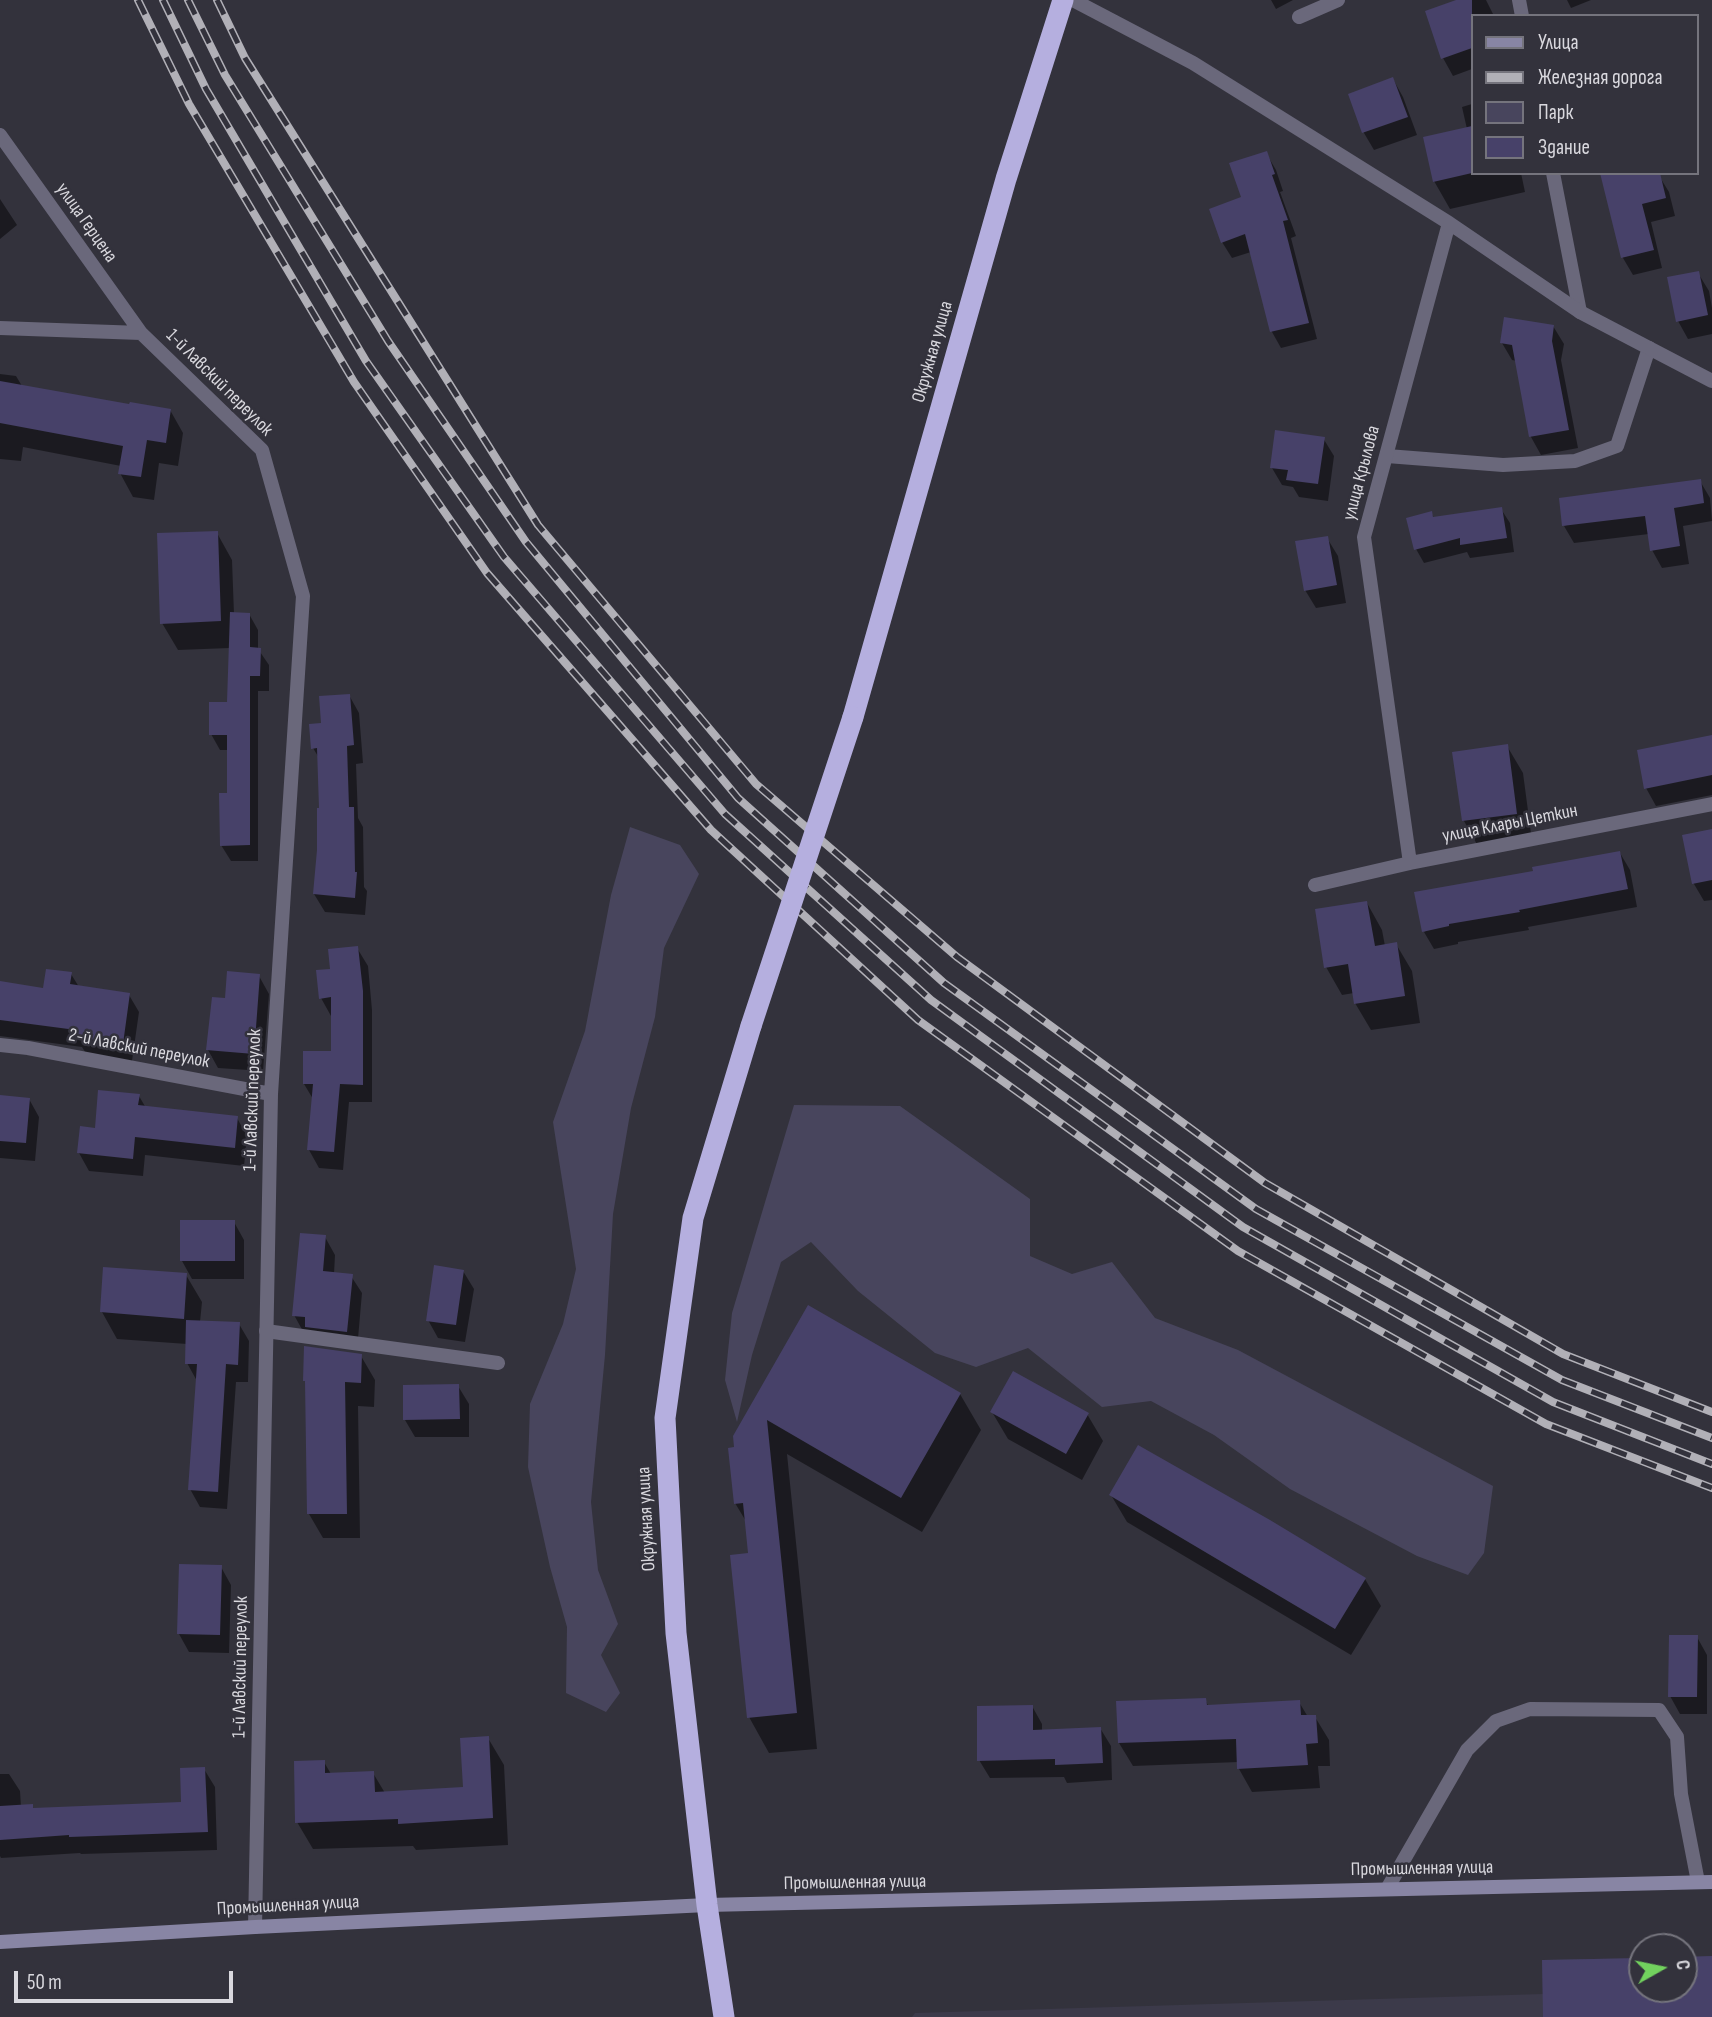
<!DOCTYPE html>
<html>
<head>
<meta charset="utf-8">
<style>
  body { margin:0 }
  #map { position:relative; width:1712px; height:2017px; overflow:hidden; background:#33323c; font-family:"Sofia Sans Condensed",sans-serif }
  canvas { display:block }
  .legend { position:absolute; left:1471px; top:14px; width:228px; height:161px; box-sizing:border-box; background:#33323c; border:2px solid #75747d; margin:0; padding:9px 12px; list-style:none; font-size:21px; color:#d9d8de }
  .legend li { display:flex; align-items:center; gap:14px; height:35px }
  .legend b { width:35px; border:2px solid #75747d }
  .north { position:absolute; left:1628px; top:1933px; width:70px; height:70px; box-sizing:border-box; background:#33323c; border:2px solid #75747d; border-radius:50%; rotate:81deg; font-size:19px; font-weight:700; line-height:28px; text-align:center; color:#d9d8de }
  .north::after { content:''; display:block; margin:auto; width:24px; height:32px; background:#72d25e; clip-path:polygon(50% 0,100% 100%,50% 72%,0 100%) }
  .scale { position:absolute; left:14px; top:1971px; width:219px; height:32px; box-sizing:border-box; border:4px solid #d9d8de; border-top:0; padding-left:9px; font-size:21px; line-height:24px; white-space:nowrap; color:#d9d8de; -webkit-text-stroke:5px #33323c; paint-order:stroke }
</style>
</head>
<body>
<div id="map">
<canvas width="1712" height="2017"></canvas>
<ul class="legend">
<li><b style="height:9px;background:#8885a4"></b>Улица</li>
<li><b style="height:9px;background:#b1b0b7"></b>Железная дорога</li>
<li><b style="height:19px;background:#48455d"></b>Парк</li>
<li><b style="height:19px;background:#474169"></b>Здание</li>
</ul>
<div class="north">С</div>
<div class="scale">50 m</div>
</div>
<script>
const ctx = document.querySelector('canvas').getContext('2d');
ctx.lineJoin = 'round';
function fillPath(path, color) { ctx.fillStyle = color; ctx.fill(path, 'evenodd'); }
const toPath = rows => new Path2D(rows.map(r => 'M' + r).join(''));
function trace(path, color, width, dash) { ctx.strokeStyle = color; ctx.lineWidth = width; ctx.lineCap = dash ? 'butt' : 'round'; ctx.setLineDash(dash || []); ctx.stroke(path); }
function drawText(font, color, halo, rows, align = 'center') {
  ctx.font = font + ' "Sofia Sans Condensed",sans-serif'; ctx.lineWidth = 5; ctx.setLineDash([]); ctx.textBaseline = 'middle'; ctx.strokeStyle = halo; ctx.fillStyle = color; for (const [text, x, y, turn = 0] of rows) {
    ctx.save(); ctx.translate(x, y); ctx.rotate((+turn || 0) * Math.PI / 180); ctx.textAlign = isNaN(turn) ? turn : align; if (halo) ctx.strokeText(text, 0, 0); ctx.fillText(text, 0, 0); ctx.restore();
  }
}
fillPath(toPath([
  [1712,1956,1712,2017,912,2017,915,2013,1543,1994,1542,1960,1642,1958,1642,1989,1684,1989,1684,1957]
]), '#3c3a4a');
fillPath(toPath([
  [630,827,680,845,699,874,664,948,655,1017,631,1108,613,1214,605,1355,591,1502,598,1570,618,1624,601,1655,620,1693,606,1712,566,1693,567,1627,550,1567,528,1467,530,1404,563,1324,576,1269,553,1122,585,1031,611,895],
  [794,1105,900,1106,1030,1199,1030,1256,1072,1274,1112,1262,1155,1318,1238,1350,1493,1486,1484,1553,1468,1575,1417,1556,1290,1489,1214,1435,1151,1401,1102,1407,1028,1348,976,1367,935,1353,858,1291,811,1242,781,1262,752,1355,737,1422,725,1380,732,1313]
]), '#48455d');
fillPath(toPath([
  [1271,0,1293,0,1276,9],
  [1462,0,1486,0,1494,16,1472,16,1472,69,1453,76,1443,58],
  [1567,0,1591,0,1571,8],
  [1393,79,1403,97,1417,135,1374,150,1364,133,1350,95],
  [1472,104,1472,173,1521,173,1525,192,1450,209,1434,181,1467,129,1462,107],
  [1266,153,1276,170,1283,191,1280,192,1296,236,1291,238,1317,339,1281,348,1272,332,1251,252,1232,258,1222,242],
  [1661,179,1669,192,1675,216,1651,222,1662,268,1633,275,1623,258,1605,188],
  [0,199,17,225,0,239],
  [1698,273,1709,291,1712,308,1712,334,1688,339,1678,321],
  [1553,326,1564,344,1561,360,1578,448,1541,455,1531,437,1517,361,1512,360,1502,343],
  [0,374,16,376,22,386,131,406,170,410,183,433,178,466,159,463,154,500,133,497,120,473,121,466,23,447,21,461,0,459],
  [1323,438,1334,456,1328,501,1299,497,1293,487,1282,485,1272,468],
  [1700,481,1710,498,1712,521,1683,526,1689,564,1662,568,1652,550,1649,534,1574,543,1564,526],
  [1501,509,1510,523,1514,552,1470,558,1467,552,1424,563,1416,549,1431,513,1434,518],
  [217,533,232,560,234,614,249,614,258,630,258,649,269,665,269,691,258,691,258,861,231,861,221,845,229,794,229,750,220,750,211,734,229,704,230,648,178,650,162,623],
  [1327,538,1338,556,1346,603,1316,608,1305,590],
  [349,695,359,713,363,763,356,764,358,818,363,827,364,887,367,891,365,915,325,912,314,894,321,809,319,758,313,748,323,725],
  [1712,737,1712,795,1656,806,1646,788],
  [1507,746,1523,773,1532,841,1479,848,1464,821],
  [1712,831,1712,900,1704,901,1694,884,1685,836],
  [1620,853,1630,870,1637,907,1528,927,1529,930,1458,942,1458,944,1434,949,1424,932,1535,873],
  [1367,903,1382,930,1385,946,1396,944,1412,971,1420,1023,1371,1030,1355,1003,1354,993,1342,995,1326,967],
  [357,948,368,966,372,1010,372,1102,349,1102,343,1170,319,1168,309,1150,313,1099,304,1084,333,1053,331,1016,321,998],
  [71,974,79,987,129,995,139,1012,132,1061,87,1055,82,1047,0,1036,0,982,45,990],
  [259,976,269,994,263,1071,218,1068,208,1050,227,1000],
  [139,1096,146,1108,237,1118,247,1136,244,1166,145,1155,143,1176,89,1171,79,1153,96,1130],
  [0,1097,29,1099,39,1117,35,1161,0,1158],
  [234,1222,244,1240,244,1279,192,1279,182,1261],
  [325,1237,335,1255,334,1274,351,1276,362,1293,357,1350,304,1333,294,1315],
  [463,1271,474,1289,465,1342,438,1338,428,1320],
  [186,1275,202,1302,200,1322,239,1324,249,1341,248,1382,236,1382,227,1509,200,1507,190,1489,197,1381,187,1363,187,1344,117,1339,102,1312],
  [809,1307,960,1394,981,1430,922,1532,787,1454,817,1749,769,1753,749,1717,750,1555,747,1523,735,1503,736,1449],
  [361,1356,375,1380,374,1407,358,1406,360,1538,323,1538,309,1514,307,1384],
  [458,1386,469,1404,469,1437,415,1437,405,1420],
  [992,1412,1087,1414,1103,1441,1082,1480,1008,1439],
  [1111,1495,1365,1579,1381,1606,1351,1655,1127,1522],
  [221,1567,231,1585,229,1653,189,1652,179,1634],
  [1697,1637,1707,1655,1707,1714,1680,1714,1670,1696],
  [1205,1700,1209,1707,1299,1702,1308,1717,1315,1717,1329,1740,1330,1766,1318,1766,1320,1788,1252,1792,1239,1769,1239,1762,1133,1766,1119,1743],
  [1032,1706,1042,1724,1042,1731,1100,1728,1111,1746,1112,1780,1067,1783,1064,1777,990,1778,979,1760],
  [488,1738,504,1765,508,1845,416,1850,413,1846,313,1849,297,1822,324,1762,331,1774,373,1773,385,1793,465,1789],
  [204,1769,215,1787,217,1850,81,1854,80,1853,1,1858,0,1856,0,1774,9,1774,20,1791,21,1807,32,1806,34,1809,183,1804]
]), '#0007');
fillPath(toPath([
  [1456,0,1472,0,1472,48,1441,59,1425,11],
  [1393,77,1408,117,1362,133,1348,94],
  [1472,126,1472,173,1433,182,1423,137],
  [1267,151,1275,174,1272,175,1288,220,1283,221,1309,323,1270,332,1245,234,1221,243,1209,209,1241,197,1229,163],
  [1600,173,1660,173,1666,198,1642,204,1654,250,1621,258],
  [1699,271,1708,315,1676,322,1667,277],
  [1504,317,1554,325,1552,341,1569,430,1529,437,1512,345,1500,343],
  [0,381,129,404,130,402,171,409,166,443,147,440,141,477,118,474,123,446,0,423],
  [1275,430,1325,437,1318,484,1286,480,1288,470,1270,468],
  [1701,479,1704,503,1674,508,1680,546,1650,551,1645,516,1562,526,1559,498],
  [1502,507,1507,538,1460,545,1460,538,1414,550,1406,518,1432,511,1433,517],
  [218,531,221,621,160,624,157,533],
  [1328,536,1337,585,1304,591,1295,541],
  [230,612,250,613,250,647,261,648,260,676,250,676,250,845,220,846,219,793,227,793,227,735,209,735,209,702,227,702],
  [350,694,354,745,347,746,349,807,354,807,355,872,357,872,355,898,313,894,317,850,317,808,319,808,317,748,311,749,309,724,321,723,319,696],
  [1712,735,1712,775,1644,789,1637,750],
  [1508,744,1517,814,1462,821,1452,752],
  [1712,829,1712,880,1692,884,1682,835],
  [1620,851,1628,889,1519,910,1520,912,1449,924,1449,926,1422,932,1414,892,1533,871,1532,867],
  [1367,901,1375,946,1397,942,1405,996,1354,1004,1348,964,1324,968,1315,909],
  [358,946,363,991,363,1085,340,1084,334,1152,307,1150,313,1084,303,1084,303,1051,331,1051,331,997,319,999,316,970,330,969,328,949],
  [46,969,72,972,70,984,130,993,123,1044,75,1037,76,1030,0,1020,0,981,43,988],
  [227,971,260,974,254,1054,206,1050,212,997,225,998],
  [98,1090,140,1094,138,1105,238,1116,235,1148,135,1137,133,1159,77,1153,80,1126,95,1128],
  [0,1095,30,1098,26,1143,0,1141],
  [180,1220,235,1220,235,1261,180,1261],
  [300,1233,326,1235,323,1271,353,1274,347,1332,305,1327,305,1317,292,1316],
  [434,1265,464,1270,456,1325,426,1321],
  [103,1267,187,1273,184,1319,100,1312],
  [808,1305,961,1393,901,1498,767,1420,797,1713,747,1718,730,1555,748,1553,743,1503,734,1504,728,1448,734,1447,733,1436],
  [186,1320,240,1322,238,1365,226,1364,218,1492,188,1490,197,1364,185,1364],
  [304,1346,362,1354,361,1383,345,1382,347,1514,307,1514,305,1381,303,1381],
  [1013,1371,1089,1413,1066,1454,990,1412],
  [459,1384,460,1419,403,1420,403,1385],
  [1138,1445,1270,1520,1366,1578,1335,1629,1109,1495],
  [179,1564,222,1565,220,1635,177,1634],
  [1669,1635,1698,1635,1697,1697,1668,1697],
  [1206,1698,1207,1705,1300,1700,1301,1715,1316,1715,1318,1743,1306,1744,1308,1765,1237,1769,1236,1739,1118,1743,1116,1701],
  [1033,1705,1033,1730,1101,1727,1103,1763,1055,1765,1055,1759,977,1761,977,1706],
  [489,1736,493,1818,398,1824,398,1819,295,1823,294,1761,325,1760,325,1773,374,1771,375,1792,463,1787,460,1738],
  [205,1767,208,1832,69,1837,69,1835,0,1840,0,1806,33,1804,33,1808,181,1802,180,1768],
  [1712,1956,1712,2017,1543,2017,1542,1960,1642,1958,1642,1989,1684,1989,1684,1957]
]), '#474169');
trace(toPath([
  [1519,0,1522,16],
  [1553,173,1580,312],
  [1387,456,1503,465,1575,461,1617,446,1649,348],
  [266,1331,498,1363],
  [1387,1889,1467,1750,1496,1721,1530,1709,1659,1710,1677,1737,1681,1794,1698,1882]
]), '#6a687b', 14);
trace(toPath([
  [1073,0,1193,63,1449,223,1580,312,1712,381],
  [1299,17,1338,0],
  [0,135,141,333,262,450,303,596,271,1094,255,1927],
  [0,328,141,333],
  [1410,863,1364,537,1449,223],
  [1315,885,1410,863,1712,804],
  [0,1045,28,1048,271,1094]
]), '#6a687b', 14);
trace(toPath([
  [0,1942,255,1927,707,1905,1712,1882]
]), '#8885a4', 14);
trace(toPath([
  [853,717,1006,179,1063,0],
  [724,2017,707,1905,676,1633,665,1418,693,1218,751,1026]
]), '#b5afdf', 21);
const rail = toPath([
  [138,0,189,104,354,382,487,573,711,830,918,1020,1238,1251,1546,1424,1712,1488],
  [163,0,206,89,366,361,504,557,725,814,931,1000,1243,1227,1553,1402,1712,1464],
  [188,0,225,75,388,341,526,542,738,798,944,983,1256,1209,1562,1380,1712,1438],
  [217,0,245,58,538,525,756,784,957,957,1265,1183,1563,1354,1712,1412]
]);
trace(rail, '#b1b0b7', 8);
trace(rail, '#33323c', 5, [16]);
trace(toPath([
  [751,1026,853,717]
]), '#b5afdf', 21);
drawText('19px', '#d9d8de', '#33323c', [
  ["улица Герцена",86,223,55],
  ["Окружная улица",933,352,-74],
  ["1-й Лавский переулок",219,383,45],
  ["улица Крылова",1362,473,-75],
  ["улица Клары Цеткин",1510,824,-11],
  ["2-й Лавский переулок",139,1049,11],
  ["1-й Лавский переулок",253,1100,-88],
  ["Окружная улица",647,1519,-93],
  ["1-й Лавский переулок",241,1667,-89],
  ["Промышленная улица",1422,1869,-1],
  ["Промышленная улица",855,1883,-1],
  ["Промышленная улица",288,1906,-3]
]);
</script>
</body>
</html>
